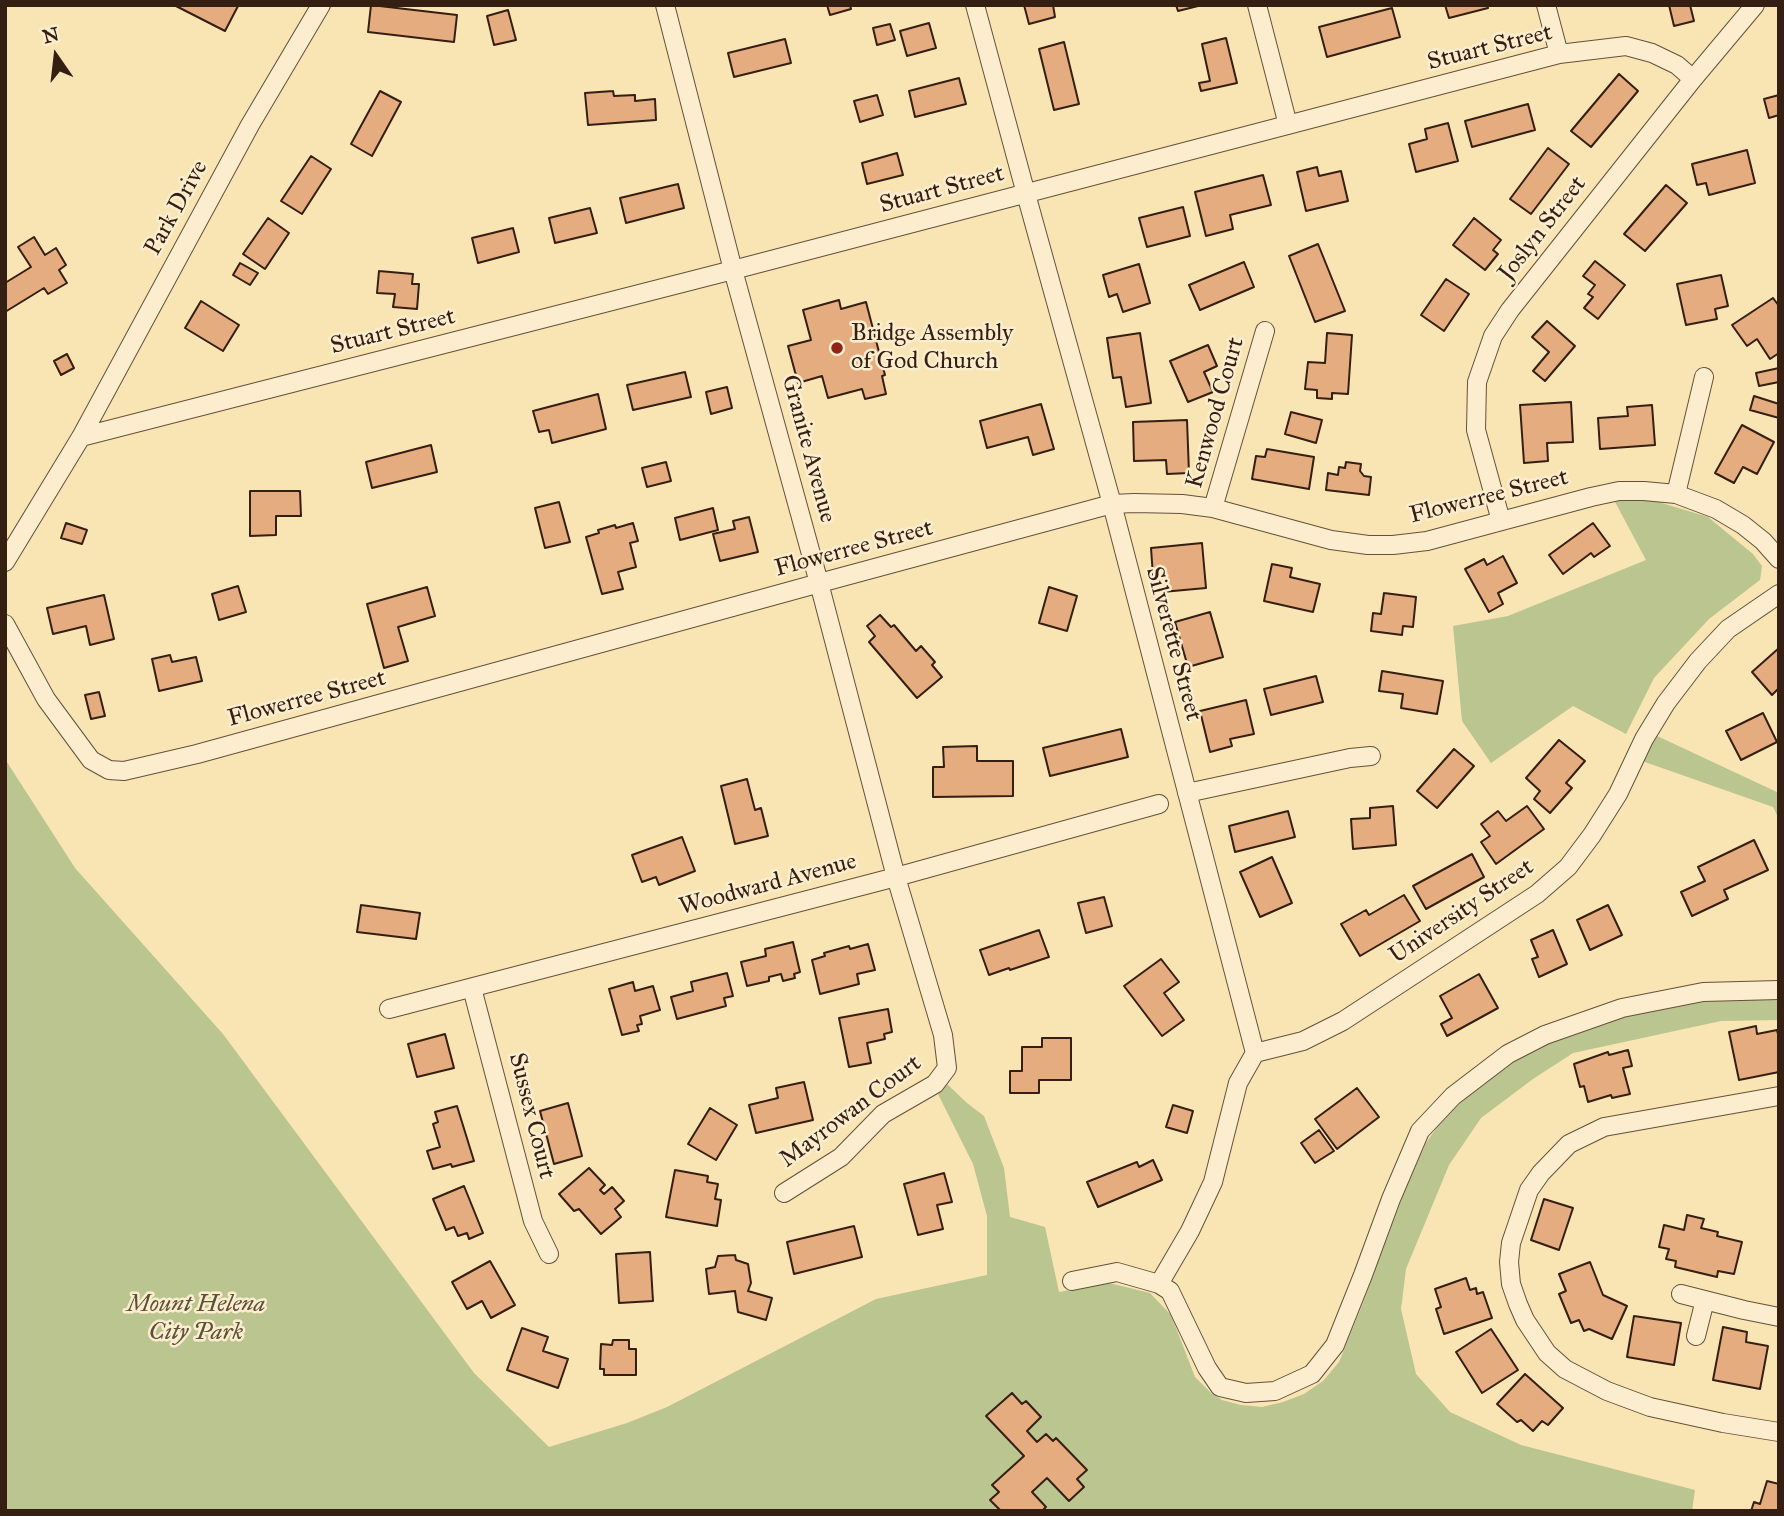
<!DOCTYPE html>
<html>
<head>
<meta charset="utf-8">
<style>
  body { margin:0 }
  #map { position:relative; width:1784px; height:1516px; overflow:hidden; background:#f9e4b4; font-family:"IM FELL Great Primer",serif }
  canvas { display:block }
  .frame { position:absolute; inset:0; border:7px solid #351e12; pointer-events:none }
  .north { position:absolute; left:21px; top:21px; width:70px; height:70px; -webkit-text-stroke:5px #fbedce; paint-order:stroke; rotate:346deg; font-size:19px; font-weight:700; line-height:28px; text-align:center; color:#351e12 }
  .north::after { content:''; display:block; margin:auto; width:24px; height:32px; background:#351e12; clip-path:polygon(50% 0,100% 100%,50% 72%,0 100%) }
</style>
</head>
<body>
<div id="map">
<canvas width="1784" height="1516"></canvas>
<div class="frame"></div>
<div class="north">N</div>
</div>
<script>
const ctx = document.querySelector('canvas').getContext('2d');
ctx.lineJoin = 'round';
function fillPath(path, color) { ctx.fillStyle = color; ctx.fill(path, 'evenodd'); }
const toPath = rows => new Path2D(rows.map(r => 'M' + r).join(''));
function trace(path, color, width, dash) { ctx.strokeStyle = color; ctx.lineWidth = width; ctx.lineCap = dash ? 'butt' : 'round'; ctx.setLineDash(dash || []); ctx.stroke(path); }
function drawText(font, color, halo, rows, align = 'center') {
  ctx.font = font + ' "IM FELL Great Primer",serif'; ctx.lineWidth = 5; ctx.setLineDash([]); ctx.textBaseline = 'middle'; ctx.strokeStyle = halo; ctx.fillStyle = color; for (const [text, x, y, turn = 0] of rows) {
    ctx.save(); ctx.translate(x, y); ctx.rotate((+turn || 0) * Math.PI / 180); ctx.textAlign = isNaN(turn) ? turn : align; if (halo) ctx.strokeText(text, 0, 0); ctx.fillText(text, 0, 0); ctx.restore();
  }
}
fillPath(toPath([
  [1614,500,1652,500,1708,517,1753,554,1762,566,1760,580,1709,619,1654,678,1626,734,1573,706,1491,763,1462,721,1453,626,1508,616,1646,560],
  [1655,735,1779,793,1779,819,1773,807,1642,761],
  [5,759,75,868,223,1034,474,1373,549,1447,627,1423,667,1407,876,1299,987,1275,987,1216,973,1164,938,1094,947,1084,967,1103,984,1116,1004,1168,1010,1217,1045,1227,1059,1292,1109,1283,1150,1293,1171,1315,1195,1377,1211,1393,1222,1400,1241,1405,1262,1407,1283,1402,1304,1394,1323,1381,1339,1362,1363,1303,1404,1193,1426,1143,1442,1120,1474,1090,1526,1053,1583,1025,1657,1006,1762,997,1779,997,1779,1020,1721,1021,1573,1053,1533,1079,1481,1118,1449,1165,1406,1269,1401,1309,1416,1374,1450,1412,1521,1445,1695,1490,1692,1511,5,1511]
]), '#bbc58f');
const building = toPath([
  [174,5,237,5,238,6,225,31,174,5],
  [371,5,457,15,454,42,368,32,371,5],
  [827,5,850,5,851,9,830,15,827,5],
  [1024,5,1053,5,1055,17,1029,24,1024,5],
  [1176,5,1202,5,1178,11,1176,5],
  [1445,5,1487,5,1488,8,1449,18,1445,5],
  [1669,5,1690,5,1694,21,1674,26,1669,5],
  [1392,8,1400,37,1327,57,1319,27,1392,8],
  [508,10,516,40,494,45,487,16,508,10],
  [929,23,936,48,907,56,900,31,929,23],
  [890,24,895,40,877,45,873,28,890,24],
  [1226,38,1237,83,1201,91,1199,83,1210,81,1202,44,1226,38],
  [785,39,791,63,734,77,728,53,785,39],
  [1064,42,1079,104,1054,110,1039,49,1064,42],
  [1619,74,1638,91,1591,147,1571,131,1619,74],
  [959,78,966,104,915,117,909,91,959,78],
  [380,91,401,102,372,156,351,144,380,91],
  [613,91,614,96,635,95,635,101,655,99,656,120,588,125,585,93,613,91],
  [877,95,883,115,860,122,854,101,877,95],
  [1779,95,1779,115,1769,118,1764,99,1779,95],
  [1528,104,1535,130,1472,147,1465,121,1528,104],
  [1448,123,1458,161,1416,172,1409,144,1427,139,1425,129,1448,123],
  [1548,148,1569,164,1531,214,1510,199,1548,148],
  [1747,150,1755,183,1709,195,1706,183,1697,185,1692,164,1747,150],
  [897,153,903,175,867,184,862,163,897,153],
  [311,156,331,169,302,214,281,201,311,156],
  [1317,167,1319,176,1341,171,1348,201,1306,211,1297,172,1317,167],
  [1263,175,1271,205,1230,215,1233,229,1206,236,1195,192,1263,175],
  [678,184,684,208,626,223,620,198,678,184],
  [1666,185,1687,203,1645,251,1624,234,1666,185],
  [1183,207,1190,236,1147,247,1139,218,1183,207],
  [590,208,597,233,555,243,549,218,590,208],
  [268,218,289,233,265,269,243,254,268,218],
  [1474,218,1501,240,1493,250,1498,254,1485,270,1453,245,1474,218],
  [513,228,519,252,478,263,472,238,513,228],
  [34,237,45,255,56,248,66,265,59,270,67,283,48,294,44,288,5,312,5,283,31,267,18,247,34,237],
  [1318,244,1345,311,1315,322,1289,256,1318,244],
  [1595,261,1625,285,1598,319,1584,308,1593,297,1588,294,1595,285,1583,276,1595,261],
  [1244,262,1254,287,1200,310,1189,285,1244,262],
  [240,263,258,273,250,285,233,275,240,263],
  [1139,264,1150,303,1123,312,1117,294,1109,297,1103,275,1139,264],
  [379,271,413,274,412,284,419,284,417,309,393,307,395,294,377,293,379,271],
  [1721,275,1728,306,1715,309,1717,319,1686,325,1677,284,1721,275],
  [1446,279,1469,294,1444,331,1421,315,1446,279],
  [1773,298,1779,306,1779,353,1770,359,1757,339,1747,346,1732,325,1773,298],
  [839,300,841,309,866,302,885,375,882,376,886,394,865,399,862,389,828,398,822,376,798,383,788,346,811,340,803,310,839,300],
  [201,301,239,325,223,351,185,328,201,301],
  [1547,321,1575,346,1545,381,1533,371,1549,352,1532,337,1547,321],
  [1140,333,1151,403,1126,407,1121,377,1113,378,1107,338,1140,333],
  [1327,333,1352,335,1348,394,1332,393,1332,399,1317,398,1317,390,1305,389,1308,362,1325,363,1327,333],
  [1208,345,1217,366,1204,372,1213,392,1188,402,1170,361,1208,345],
  [67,354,74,368,61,375,54,361,67,354],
  [1779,368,1779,382,1759,386,1756,373,1779,368],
  [685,372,691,397,633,410,627,385,685,372],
  [727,387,732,408,711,414,706,392,727,387],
  [598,394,606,429,552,443,549,430,539,432,533,411,598,394],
  [1754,396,1779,404,1779,418,1750,410,1754,396],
  [1571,402,1573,442,1547,443,1548,461,1524,463,1520,405,1571,402],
  [1041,404,1054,449,1033,455,1028,437,987,448,980,421,1041,404],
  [1652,405,1655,445,1600,449,1598,418,1628,416,1627,407,1652,405],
  [1291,412,1322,420,1316,443,1285,434,1291,412],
  [1187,420,1189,473,1167,474,1166,460,1134,461,1133,422,1187,420],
  [1742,425,1774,442,1757,474,1743,467,1734,483,1715,473,1742,425],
  [431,445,437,472,372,488,366,462,431,445],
  [1267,449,1314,457,1309,489,1252,479,1256,456,1265,457,1267,449],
  [666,462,671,481,647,487,642,468,666,462],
  [1346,462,1361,464,1360,471,1364,476,1371,477,1369,495,1326,490,1328,473,1338,475,1339,467,1345,468,1346,462],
  [250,491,300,491,301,516,276,516,276,535,250,536,250,491],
  [559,502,570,542,545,548,535,508,559,502],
  [713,508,718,530,680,540,675,518,713,508],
  [749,517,758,552,720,561,713,534,735,529,733,521,749,517],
  [66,523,87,530,82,544,61,538,66,523],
  [633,523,638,541,630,543,636,567,618,572,623,589,602,594,586,537,599,533,598,530,615,525,616,528,633,523],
  [1593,523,1610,546,1594,557,1591,553,1563,574,1549,555,1593,523],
  [1202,543,1206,588,1162,592,1161,575,1153,576,1151,548,1202,543],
  [1503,556,1517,583,1498,593,1503,604,1489,612,1465,569,1484,559,1487,565,1503,556],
  [1272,564,1292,568,1290,577,1320,584,1313,612,1264,601,1272,564],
  [238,586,246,612,219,620,212,594,238,586],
  [427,587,435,616,398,627,408,661,384,668,367,604,427,587],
  [1049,587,1077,596,1067,631,1039,623,1049,587],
  [1384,593,1416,597,1413,627,1403,626,1402,635,1371,631,1373,613,1381,614,1384,593],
  [104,595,114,639,90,645,86,626,53,634,47,608,104,595],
  [1210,612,1223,657,1188,667,1175,622,1210,612],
  [880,615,891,627,894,625,916,651,921,646,935,662,932,665,942,677,917,698,869,642,875,636,867,626,880,615],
  [1779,648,1779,688,1772,695,1752,672,1779,648],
  [170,655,172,662,196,657,202,681,159,691,152,659,170,655],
  [1382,671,1443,681,1437,714,1401,708,1403,694,1379,691,1382,671],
  [1316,676,1323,702,1271,715,1264,689,1316,676],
  [99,692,105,716,91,719,85,695,99,692],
  [1246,700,1254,734,1230,739,1232,746,1210,752,1200,711,1246,700],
  [1763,713,1777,742,1741,760,1726,731,1763,713],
  [1121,729,1128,757,1050,776,1043,748,1121,729],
  [1559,740,1585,761,1566,783,1572,788,1550,813,1534,799,1540,791,1526,778,1559,740],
  [977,746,977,761,1013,761,1013,796,933,797,933,767,944,767,943,747,977,746],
  [1454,749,1474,766,1437,808,1417,791,1454,749],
  [747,779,755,810,761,808,768,836,735,844,721,786,747,779],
  [1393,806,1396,845,1353,849,1351,819,1370,818,1370,808,1393,806],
  [1527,806,1544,829,1496,864,1481,842,1490,836,1481,824,1498,811,1506,821,1527,806],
  [1288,811,1295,837,1235,852,1229,826,1288,811],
  [682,837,695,871,659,885,656,877,642,882,632,855,682,837],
  [1754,840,1768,870,1724,890,1728,899,1692,916,1681,892,1705,881,1698,867,1754,840],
  [1472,854,1484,877,1426,909,1413,886,1472,854],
  [1272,857,1292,903,1260,917,1240,872,1272,857],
  [1404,895,1420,921,1360,956,1341,924,1366,910,1369,915,1404,895],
  [1104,897,1112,926,1086,933,1078,903,1104,897],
  [361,905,420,913,416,939,357,932,361,905],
  [1608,905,1622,935,1590,950,1577,920,1608,905],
  [1039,930,1049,957,1010,970,1009,968,989,975,980,950,1039,930],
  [1553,930,1567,964,1539,977,1532,959,1538,957,1531,940,1553,930],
  [793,942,800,972,794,974,795,978,783,981,781,974,769,977,769,981,747,986,741,962,766,956,765,949,793,942],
  [868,944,875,970,857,974,859,984,820,994,812,960,825,956,824,953,849,946,850,949,868,944],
  [1161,959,1179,982,1164,993,1184,1020,1162,1036,1124,986,1161,959],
  [727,973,733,996,724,998,726,1006,677,1019,671,997,693,991,691,982,727,973],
  [1479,974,1498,1008,1447,1036,1441,1024,1452,1018,1440,996,1479,974],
  [633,982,635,991,653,986,660,1010,640,1016,642,1024,637,1025,639,1031,622,1035,609,989,633,982],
  [888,1009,892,1032,884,1034,885,1039,867,1043,871,1063,849,1067,839,1018,888,1009],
  [1756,1026,1757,1034,1777,1030,1779,1038,1779,1072,1739,1080,1729,1032,1756,1026],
  [445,1034,454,1068,417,1077,408,1044,445,1034],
  [1042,1038,1071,1038,1071,1080,1039,1080,1039,1093,1010,1093,1010,1071,1022,1071,1022,1047,1042,1047,1042,1038],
  [1628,1050,1632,1066,1623,1068,1630,1094,1612,1098,1611,1095,1588,1102,1584,1086,1580,1087,1574,1064,1608,1052,1609,1055,1628,1050],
  [804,1082,813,1120,756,1133,749,1105,778,1098,776,1088,804,1082],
  [1357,1088,1379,1117,1337,1149,1315,1119,1357,1088],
  [568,1103,582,1156,554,1164,540,1111,568,1103],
  [1173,1105,1193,1111,1187,1133,1166,1127,1173,1105],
  [457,1106,474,1161,452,1167,451,1164,433,1169,427,1151,440,1147,433,1124,438,1122,435,1112,457,1106],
  [710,1108,737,1125,716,1160,688,1144,710,1108],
  [1319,1130,1334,1151,1315,1163,1301,1143,1319,1130],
  [1153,1160,1162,1180,1098,1207,1087,1182,1137,1162,1139,1167,1153,1160],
  [589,1168,605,1185,600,1190,604,1194,612,1187,624,1201,615,1209,621,1217,601,1234,579,1209,574,1211,559,1194,589,1168],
  [675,1170,708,1176,707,1182,718,1184,715,1199,721,1200,717,1226,666,1217,675,1170],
  [944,1173,952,1202,937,1205,943,1229,918,1235,904,1184,944,1173],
  [464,1186,483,1233,469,1239,467,1233,458,1236,454,1227,446,1230,433,1199,464,1186],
  [1544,1199,1573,1208,1559,1250,1531,1240,1544,1199],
  [1687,1215,1704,1219,1701,1228,1718,1232,1717,1236,1742,1242,1734,1274,1718,1271,1717,1277,1675,1267,1676,1261,1666,1259,1669,1249,1659,1247,1664,1225,1684,1230,1687,1215],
  [854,1226,862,1257,794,1274,787,1242,854,1226],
  [650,1252,653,1301,619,1303,616,1254,650,1252],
  [735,1255,736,1260,748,1264,751,1283,748,1291,772,1298,766,1320,738,1312,735,1291,709,1294,706,1269,715,1267,718,1256,735,1255],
  [490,1261,515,1305,491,1318,482,1301,467,1309,452,1282,490,1261],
  [1590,1262,1603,1295,1627,1306,1612,1339,1589,1329,1584,1331,1579,1320,1571,1323,1559,1294,1566,1291,1559,1274,1590,1262],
  [1466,1278,1470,1290,1476,1288,1477,1294,1483,1292,1492,1318,1444,1334,1436,1309,1441,1307,1435,1289,1466,1278],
  [1634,1316,1681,1323,1674,1365,1627,1357,1634,1316],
  [1723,1327,1747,1332,1746,1342,1768,1346,1760,1389,1713,1380,1723,1327],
  [522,1328,548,1337,543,1351,568,1359,558,1388,507,1370,522,1328],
  [1491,1329,1518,1370,1482,1393,1456,1352,1491,1329],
  [613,1340,629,1340,629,1349,636,1349,636,1375,604,1375,604,1369,600,1369,601,1344,612,1345,613,1340],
  [1525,1374,1563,1408,1548,1425,1542,1421,1533,1431,1521,1420,1517,1422,1497,1404,1525,1374],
  [1012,1393,1022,1404,1026,1401,1041,1417,1027,1431,1037,1442,1046,1434,1053,1441,1056,1438,1087,1470,1077,1479,1084,1487,1069,1501,1047,1478,1032,1492,1046,1507,1042,1511,1001,1511,990,1500,999,1492,992,1485,1024,1456,986,1416,1012,1393],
  [1767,1481,1779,1484,1779,1511,1751,1511,1754,1502,1760,1504,1767,1481]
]);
fillPath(building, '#e4ac7f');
trace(building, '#351e12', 2);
const minor = toPath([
  [665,5,733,270,819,583,896,877,943,1035,947,1068,935,1084,883,1114,841,1157,784,1193],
  [975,5,1026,194,1112,504,1255,1053,1238,1083,1213,1182,1190,1231,1159,1284],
  [1257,5,1288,125],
  [1546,5,1559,54],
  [81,437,733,270,1559,54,1626,46,1652,53,1677,65,1693,79],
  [1676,494,1704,377],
  [1213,508,1265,331],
  [1501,521,1476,430,1477,382,1493,336,1510,310,1693,79,1755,5],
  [5,562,81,437,250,125,321,5],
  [5,624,46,699,91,760,109,770,124,771,197,754,827,581,1112,504,1134,503,1182,504,1213,508,1331,540,1368,545,1393,545,1427,541,1591,497,1619,491,1644,491,1676,494,1716,509,1743,525,1763,541,1779,559],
  [1187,793,1350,758,1371,756],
  [472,988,533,1221,549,1254],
  [389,1009,896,877,1159,804],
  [1255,1053,1303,1041,1343,1021,1537,894,1568,867,1592,835,1618,794,1644,739,1666,703,1698,661,1728,629,1779,594],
  [1779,1096,1604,1127,1569,1144,1541,1173,1529,1190,1511,1243,1509,1262,1511,1284,1518,1304,1525,1320,1547,1353,1565,1369,1607,1391,1650,1407,1723,1423,1779,1432],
  [1072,1281,1117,1272,1159,1284,1170,1291,1207,1368,1220,1387,1246,1393,1275,1391,1312,1374,1335,1345,1363,1275,1391,1199,1420,1131,1453,1096,1508,1054,1545,1035,1622,1008,1703,992,1779,990],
  [1681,1294,1744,1310,1779,1317],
  [1696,1336,1705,1300]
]);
trace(minor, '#66503a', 20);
trace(minor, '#fbedce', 18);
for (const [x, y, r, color] of [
  [837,348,7,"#8f2418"]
]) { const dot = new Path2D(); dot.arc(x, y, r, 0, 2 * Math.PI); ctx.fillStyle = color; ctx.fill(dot); trace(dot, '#fbedce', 2.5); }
drawText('24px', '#351e12', '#fbedce', [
  ["Stuart Street",1490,48,-14],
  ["Stuart Street",942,190,-15],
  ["Park Drive",177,208,-61],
  ["Joslyn Street",1543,229,-52],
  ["Stuart Street",393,332,-14],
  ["Kenwood Court",1216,413,-74],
  ["Granite Avenue",808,449,75],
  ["Flowerree Street",1489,497,-14],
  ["Flowerree Street",854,549,-15],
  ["Silverette Street",1173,644,75],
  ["Flowerree Street",307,699,-15],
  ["Woodward Avenue",768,885,-15],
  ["University Street",1462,912,-34],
  ["Mayrowan Court",851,1112,-37],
  ["Sussex Court",531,1116,76]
]);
drawText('24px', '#351e12', '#fbedce', [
  ["Bridge Assembly",851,334],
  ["of God Church",851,362]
], 'left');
drawText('italic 24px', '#5d5038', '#fbedce', [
  ["Mount Helena",196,1305],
  ["City Park",196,1333]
]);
</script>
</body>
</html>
